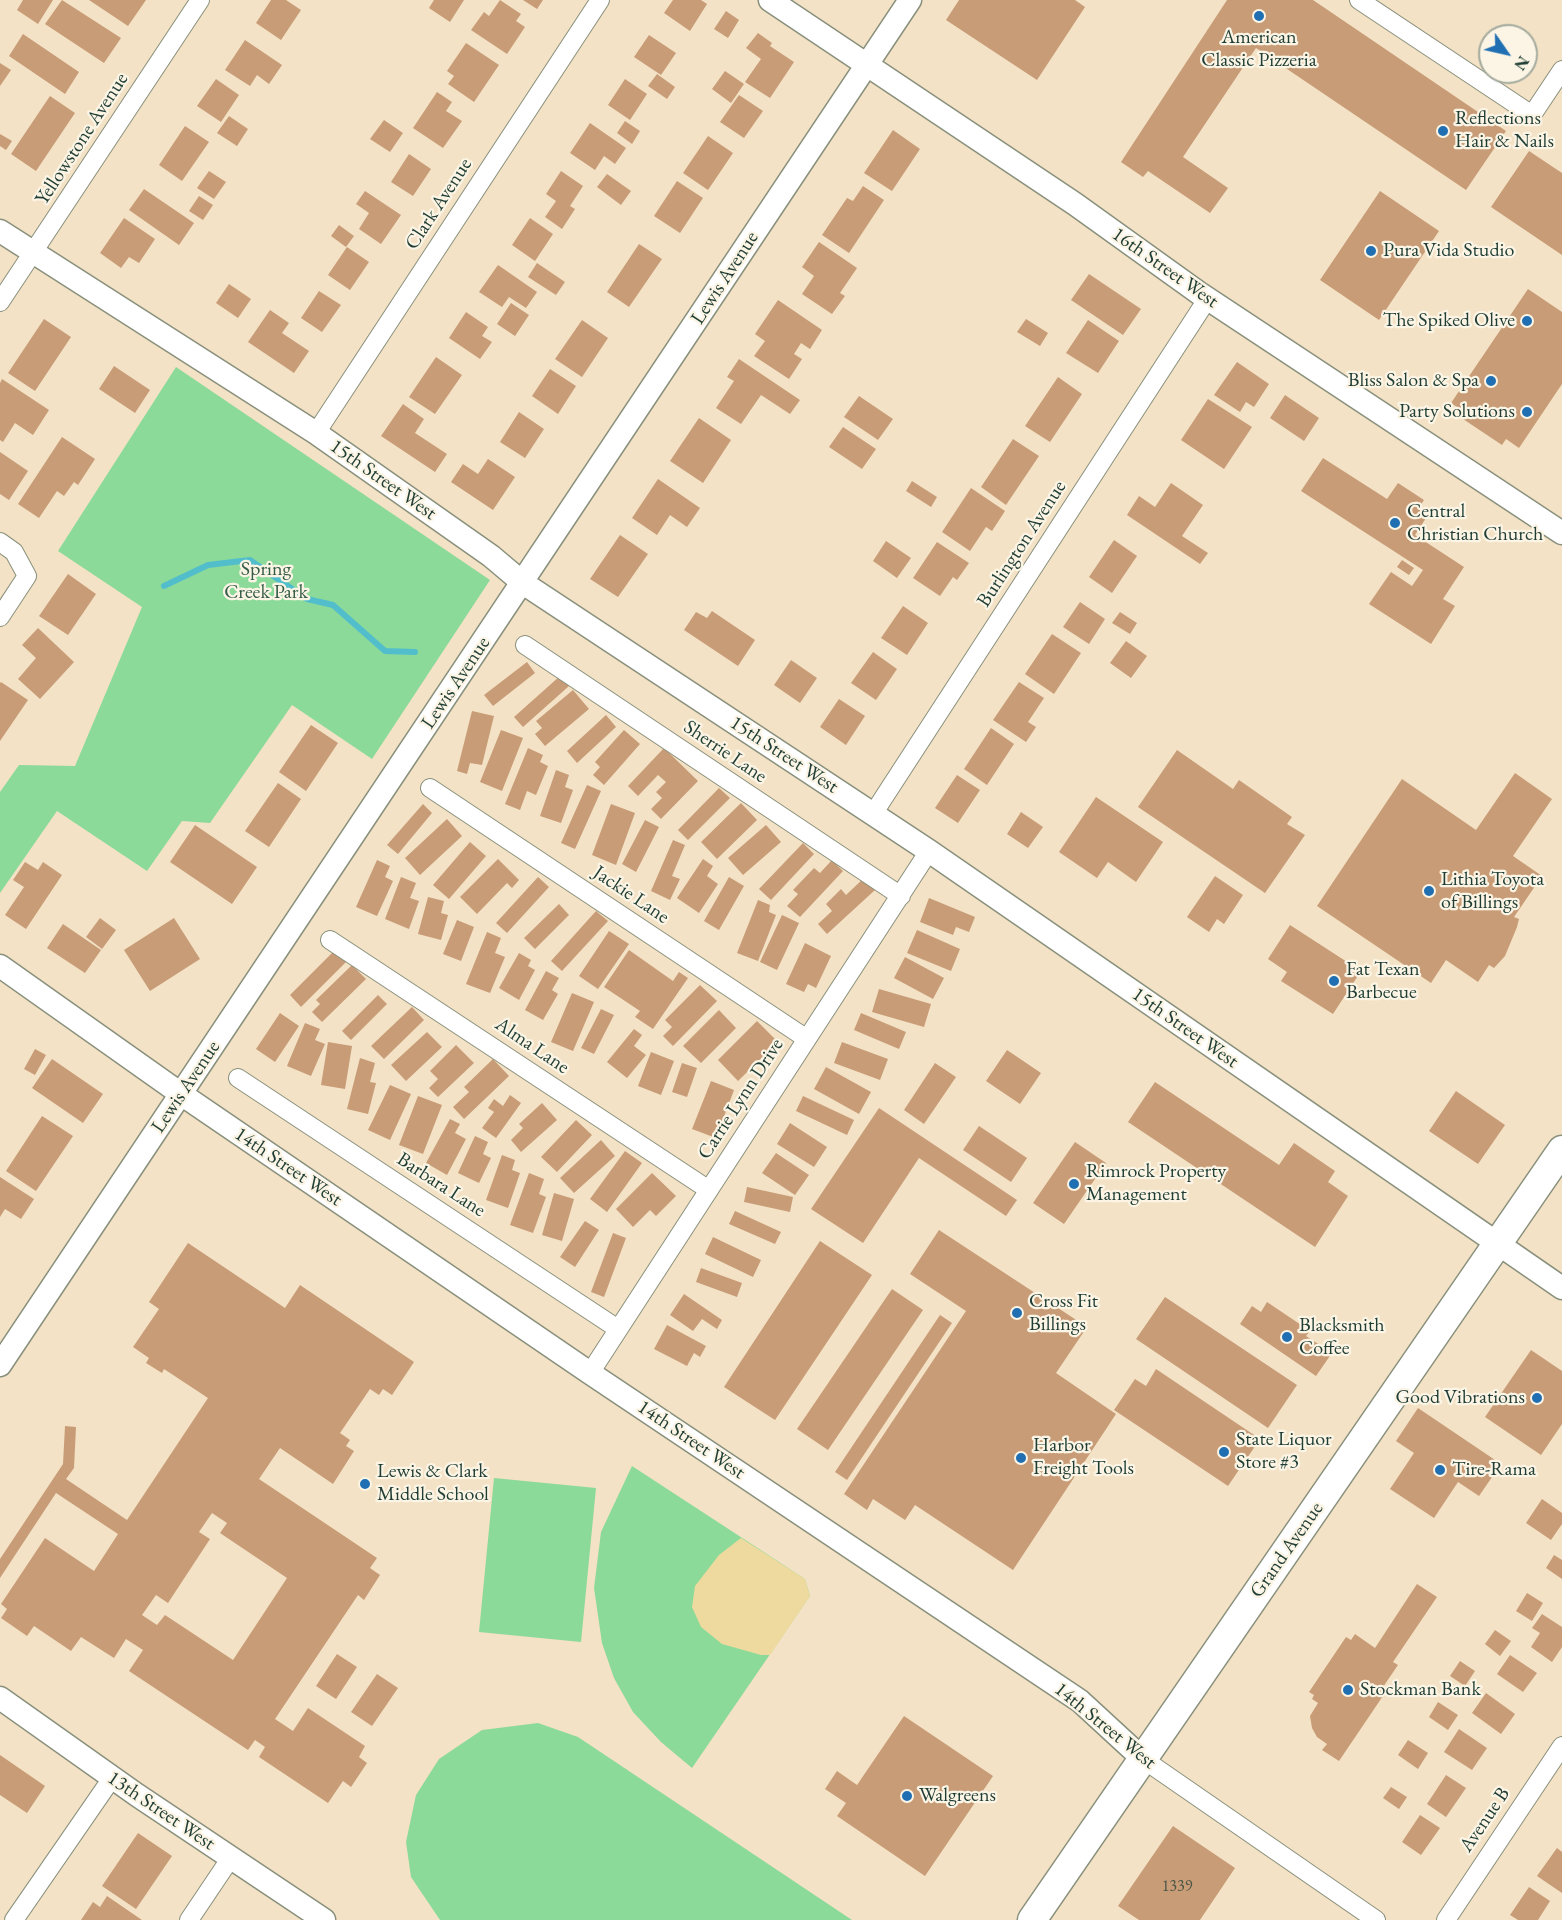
<!DOCTYPE html>
<html>
<head>
<meta charset="utf-8">
<style>
  body { margin:0 }
  #map { position:relative; width:1562px; height:1920px; overflow:hidden; background:#f3e2c5; font-family:"EB Garamond",serif }
  canvas { display:block }
  .north { position:absolute; left:1478px; top:24px; width:60px; height:60px; box-sizing:border-box; background:#fcf5e5; border:2px solid #a4ab9e; border-radius:50%; rotate:124deg; font-size:16px; font-weight:700; line-height:24px; text-align:center; color:#1f3d34 }
  .north::after { content:''; display:block; margin:auto; width:21px; height:27px; background:#1f6fb2; clip-path:polygon(50% 0,100% 100%,50% 72%,0 100%) }
</style>
</head>
<body>
<div id="map">
<canvas width="1562" height="1920"></canvas>
<div class="north">N</div>
</div>
<script>
const ctx = document.querySelector('canvas').getContext('2d');
ctx.lineJoin = 'round';
function fillPath(path, color) { ctx.fillStyle = color; ctx.fill(path, 'evenodd'); }
const toPath = rows => new Path2D(rows.map(r => 'M' + r).join(''));
function trace(path, color, width, dash) { ctx.strokeStyle = color; ctx.lineWidth = width; ctx.lineCap = dash ? 'butt' : 'round'; ctx.setLineDash(dash || []); ctx.stroke(path); }
function drawText(font, color, halo, rows, align = 'center') {
  ctx.font = font + ' "EB Garamond",serif'; ctx.lineWidth = 4.5; ctx.setLineDash([]); ctx.textBaseline = 'middle'; ctx.strokeStyle = halo; ctx.fillStyle = color; for (const [text, x, y, turn = 0] of rows) {
    ctx.save(); ctx.translate(x, y); ctx.rotate((+turn || 0) * Math.PI / 180); ctx.textAlign = isNaN(turn) ? turn : align; if (halo) ctx.strokeText(text, 0, 0); ctx.fillText(text, 0, 0); ctx.restore();
  }
}
fillPath(toPath([
  [176,367,490,580,372,759,292,705,210,823,182,821,147,871,57,811,0,893,0,792,19,765,75,766,142,607,58,551],
  [632,1466,805,1579,810,1596,692,1768,661,1742,633,1712,614,1678,602,1643,594,1588,601,1532],
  [494,1478,596,1488,581,1642,479,1632],
  [538,1723,578,1737,852,1920,440,1920,411,1877,406,1842,416,1795,439,1759,482,1730]
]), '#8bda99');
fillPath(toPath([
  [741,1538,805,1579,810,1596,770,1655,761,1655,722,1644,701,1627,692,1607,695,1586,719,1555]
]), '#eeda9e');
trace(toPath([
  [164,586,208,565,250,560,307,599,333,605,385,651,415,652]
]), '#52becc', 6);
fillPath(toPath([
  [23,0,53,0,38,24,17,10],
  [62,0,121,38,104,63,45,24],
  [89,0,146,0,128,26],
  [271,0,286,0,301,10,281,40,256,23],
  [434,0,464,0,450,22,429,8],
  [500,0,521,14,516,21,525,27,507,54,471,30,484,12,489,16],
  [523,0,543,0,537,9],
  [673,0,701,0,707,4,690,31,664,13],
  [959,0,1075,0,1085,7,1037,80,946,20],
  [1227,0,1313,0,1506,131,1466,190,1256,48,1183,157,1228,188,1210,213,1148,171,1143,177,1121,162],
  [726,11,739,20,728,38,714,29],
  [758,33,772,43,770,46,794,62,770,98,745,82,761,59,746,48],
  [23,34,79,72,65,94,9,56],
  [649,35,676,53,661,75,634,57],
  [245,40,282,65,269,84,257,75,250,86,225,70],
  [466,43,499,65,474,102,448,84,454,76,447,71],
  [0,63,11,70,0,86],
  [725,71,744,84,731,103,712,89],
  [657,74,675,87,667,99,648,86],
  [216,79,239,95,221,122,197,106],
  [625,79,647,94,630,120,608,105],
  [437,92,452,102,446,111,462,121,443,148,413,128],
  [739,95,763,111,744,138,720,122],
  [50,96,75,113,36,171,11,154],
  [229,116,248,129,237,146,217,133],
  [384,120,403,133,390,152,370,139],
  [625,121,640,131,632,144,617,133],
  [590,123,626,148,615,164,604,156,595,170,570,153],
  [185,126,209,142,182,181,159,165],
  [893,130,920,149,892,191,864,173],
  [0,134,12,141,6,150,0,146],
  [708,136,733,153,708,190,683,173],
  [1529,151,1562,173,1562,255,1491,207],
  [409,154,431,169,413,196,391,182],
  [209,171,226,182,214,199,197,188],
  [561,171,583,186,570,206,575,209,562,229,545,217,556,201,546,194],
  [607,174,631,191,621,205,597,187],
  [677,181,703,198,680,233,654,216],
  [863,186,884,200,849,253,822,235,847,198,853,201],
  [144,189,194,223,179,245,129,210],
  [365,191,401,215,381,244,359,229,369,213,356,204],
  [1380,191,1439,231,1379,320,1320,280],
  [199,196,213,205,203,220,189,211],
  [124,218,155,239,139,263,129,257,121,268,100,253],
  [530,218,553,234,535,261,512,245],
  [339,225,354,236,346,247,331,236],
  [819,242,857,268,840,293,845,296,832,314,802,294,814,276,802,267],
  [639,244,662,259,629,307,607,292],
  [347,247,369,262,350,290,328,275],
  [537,263,565,282,556,295,528,277],
  [498,265,537,292,526,308,509,297,502,307,479,292],
  [1089,274,1141,309,1123,335,1071,300],
  [229,284,251,299,238,318,216,303],
  [1528,289,1562,312,1562,384,1519,448,1506,439,1502,445,1463,419,1466,413,1451,403],
  [319,291,341,305,322,332,301,318],
  [778,300,822,330,810,349,801,343,794,354,802,359,789,379,754,356,765,341,755,334],
  [511,303,529,315,515,336,497,324],
  [270,310,289,323,282,333,309,351,294,373,248,342],
  [466,312,488,327,482,336,492,342,480,359,449,338],
  [44,319,71,337,35,391,8,373],
  [1026,319,1048,333,1040,346,1017,332],
  [582,320,608,338,582,377,555,359],
  [1088,320,1119,341,1098,373,1066,353],
  [436,357,462,375,435,414,409,397],
  [739,359,800,400,790,414,761,395,741,424,716,408,734,381,727,377],
  [1237,362,1269,384,1254,407,1246,402,1240,412,1214,395],
  [114,366,150,390,135,413,99,389],
  [550,369,576,386,558,414,532,396],
  [1058,377,1082,394,1050,442,1025,426],
  [2,379,49,410,33,435,15,423,3,442,0,440,0,383],
  [1285,395,1319,418,1304,441,1270,418],
  [859,396,893,419,878,440,844,417],
  [1208,399,1252,427,1224,469,1181,440],
  [403,404,424,419,415,433,447,454,435,472,381,436],
  [519,412,544,429,525,458,500,442],
  [699,418,731,440,703,483,670,461],
  [843,427,876,449,862,469,829,447],
  [62,437,95,459,78,485,74,482,64,496,57,491,39,518,18,504],
  [1013,439,1039,456,1006,505,981,487],
  [0,452,28,471,9,500,0,494],
  [1323,458,1387,499,1398,483,1424,500,1418,509,1428,515,1415,535,1464,567,1443,599,1455,606,1431,644,1369,604,1391,572,1412,586,1423,570,1301,491],
  [488,459,515,477,493,510,451,482,463,464,478,474],
  [658,479,700,508,687,527,670,515,657,535,632,518],
  [912,481,937,497,931,507,906,491],
  [1171,483,1203,505,1182,536,1208,553,1200,564,1127,515,1139,496,1155,507],
  [971,488,1005,511,992,531,986,527,970,551,942,532],
  [620,535,648,554,618,597,590,579],
  [1114,540,1137,556,1112,593,1089,577],
  [886,541,911,558,897,578,873,561],
  [937,542,969,563,957,580,953,577,940,596,913,578],
  [1402,560,1414,568,1409,575,1397,567],
  [68,574,96,594,68,635,39,616],
  [1080,602,1105,619,1089,644,1063,627],
  [903,606,928,623,907,655,881,638],
  [712,611,755,640,738,666,684,630,696,612,707,618],
  [1120,612,1137,623,1130,634,1112,623],
  [38,628,74,662,40,699,18,679,36,658,22,645],
  [1052,634,1081,653,1054,694,1025,674],
  [1126,641,1147,656,1131,678,1110,663],
  [873,652,897,669,876,700,851,683],
  [791,660,817,678,800,703,774,685],
  [527,662,535,673,493,706,484,695],
  [560,676,569,686,523,727,514,717],
  [1,682,28,700,0,741,0,683],
  [1019,682,1044,698,1028,722,1036,727,1026,742,993,720],
  [573,690,589,709,545,746,535,734,542,728,536,721],
  [839,699,865,716,846,745,820,727],
  [472,711,494,716,482,765,470,763,467,774,457,771],
  [606,715,616,727,577,763,567,751],
  [311,725,338,743,306,791,279,772],
  [991,728,1014,744,987,785,964,769],
  [501,730,523,738,502,791,480,782],
  [624,730,640,744,604,785,593,775,600,767,595,762],
  [528,748,543,755,540,762,548,766,536,795,527,791,520,810,505,804],
  [664,748,698,781,661,819,651,809,662,798,656,792,666,782,658,775,638,796,628,786],
  [1177,750,1233,789,1239,780,1292,817,1287,824,1305,835,1265,893,1138,807],
  [556,770,569,775,565,787,573,790,561,823,540,816],
  [1515,773,1552,799,1513,856,1542,876,1514,917,1519,919,1517,927,1505,956,1494,968,1489,965,1478,982,1446,960,1431,983,1317,906,1402,779,1476,830],
  [957,775,980,790,958,823,935,808],
  [278,783,301,799,269,847,245,831],
  [587,785,601,791,575,849,561,843],
  [719,788,730,798,688,840,678,830],
  [1096,797,1163,842,1136,882,1108,862,1097,878,1059,852],
  [741,803,757,820,717,859,701,842],
  [423,804,432,813,398,854,387,845],
  [611,804,635,813,616,865,592,855],
  [1021,812,1043,827,1028,848,1007,834],
  [447,819,462,836,420,875,405,858],
  [645,820,659,827,636,872,622,864],
  [195,825,257,867,232,904,170,862],
  [766,825,781,842,743,875,728,858],
  [673,840,685,845,672,876,680,879,670,900,651,891],
  [470,842,486,856,449,899,433,885],
  [803,843,814,854,771,900,759,889],
  [498,859,519,880,512,888,507,883,477,914,460,897],
  [703,859,713,866,707,876,718,884,699,913,677,898],
  [377,860,390,866,385,877,393,881,377,916,356,907],
  [832,860,843,871,800,917,787,906,798,894,793,890,814,868,820,873],
  [25,862,38,870,43,862,62,875,26,929,5,915,24,887,13,880],
  [1215,876,1243,895,1224,924,1217,919,1209,932,1187,917],
  [401,877,416,883,410,898,419,901,409,929,385,919],
  [538,877,549,887,507,933,496,923],
  [729,877,744,886,719,930,704,921],
  [864,878,875,890,827,934,818,924,832,911,826,904,841,889,846,895],
  [428,897,444,901,441,913,448,915,441,940,418,934],
  [929,898,975,917,969,932,956,927,953,935,920,922],
  [758,900,770,905,769,912,776,915,758,961,737,953],
  [559,904,569,915,535,949,524,938],
  [596,911,608,921,562,971,551,961],
  [782,915,799,923,777,970,760,962],
  [100,918,116,930,102,949,86,937],
  [174,918,200,959,150,991,124,950],
  [457,920,474,927,461,961,443,954],
  [63,924,101,950,85,973,47,948],
  [1290,925,1361,971,1333,1014,1281,981,1287,972,1268,959],
  [917,930,960,949,951,971,907,953],
  [609,931,629,944,598,989,579,976],
  [487,932,501,938,495,953,505,957,490,993,466,984],
  [805,943,831,956,816,988,808,984,804,992,786,984],
  [337,948,348,960,301,1007,290,995],
  [629,950,673,981,679,972,688,978,653,1029,635,1017,640,1011,604,987],
  [519,953,531,960,528,966,535,970,519,1000,499,988],
  [905,957,944,978,933,999,894,978],
  [352,965,366,979,322,1022,312,1012,320,1004,316,1000],
  [546,971,559,978,552,990,558,994,543,1020,525,1010],
  [700,985,717,1001,673,1046,663,1036,672,1027,665,1020],
  [879,989,931,1004,924,1027,872,1012],
  [572,993,594,1002,573,1051,551,1042],
  [378,995,387,1004,351,1040,342,1031],
  [412,1007,424,1020,384,1059,371,1046],
  [601,1009,614,1015,594,1054,581,1048],
  [719,1010,736,1028,701,1063,683,1046],
  [280,1013,299,1026,275,1062,256,1049],
  [861,1013,906,1032,899,1049,854,1030],
  [757,1021,778,1042,738,1081,718,1060],
  [305,1023,320,1029,315,1040,325,1044,311,1076,287,1066],
  [634,1029,642,1035,634,1046,646,1055,627,1078,607,1062],
  [427,1032,442,1047,406,1081,391,1065],
  [328,1042,352,1046,345,1089,321,1085],
  [842,1042,888,1059,880,1080,834,1063],
  [456,1045,474,1063,438,1097,429,1088,438,1079,430,1071],
  [35,1049,46,1055,35,1075,24,1069],
  [1007,1050,1041,1073,1020,1104,986,1081],
  [651,1052,674,1061,661,1095,638,1086],
  [360,1058,375,1063,370,1082,376,1083,368,1114,347,1109],
  [52,1059,103,1094,83,1123,32,1088],
  [493,1059,509,1076,464,1119,453,1107,469,1092,464,1087],
  [682,1063,697,1068,687,1097,672,1092],
  [935,1063,956,1077,924,1124,904,1110],
  [826,1067,871,1092,859,1114,814,1089],
  [711,1081,734,1090,716,1138,692,1129],
  [1155,1082,1279,1165,1294,1143,1335,1171,1328,1182,1348,1196,1315,1247,1128,1122],
  [390,1085,411,1094,390,1140,368,1130],
  [1456,1091,1505,1125,1478,1164,1429,1131],
  [510,1095,521,1103,496,1138,482,1128,494,1112,488,1108,494,1099,503,1106],
  [418,1096,442,1105,423,1154,399,1145],
  [803,1096,854,1120,847,1135,796,1111],
  [542,1103,557,1120,521,1152,511,1140,523,1128,519,1124],
  [879,1108,1017,1200,1006,1216,919,1158,863,1243,811,1209],
  [42,1116,73,1136,36,1191,6,1171],
  [450,1119,460,1124,455,1133,466,1139,447,1175,426,1163],
  [576,1120,592,1135,557,1172,541,1157],
  [790,1123,827,1147,814,1167,777,1144],
  [979,1126,1027,1158,1011,1182,963,1150],
  [475,1136,488,1142,483,1154,491,1158,479,1183,458,1173],
  [601,1140,615,1156,574,1193,560,1178],
  [1075,1142,1106,1163,1064,1224,1033,1203],
  [625,1151,642,1163,607,1212,590,1199],
  [776,1153,809,1175,795,1195,762,1173],
  [502,1155,515,1160,512,1170,520,1173,508,1208,486,1200],
  [529,1173,544,1179,539,1194,546,1197,533,1233,510,1225],
  [652,1173,676,1196,656,1216,650,1210,633,1227,616,1209],
  [0,1177,34,1199,21,1219,5,1209,0,1217],
  [747,1187,793,1197,790,1212,744,1202],
  [554,1193,574,1199,562,1241,542,1235],
  [735,1211,781,1232,775,1244,729,1224],
  [585,1221,599,1230,575,1267,560,1257],
  [939,1230,1087,1327,1056,1373,1116,1414,1013,1570,915,1505,905,1520,873,1499,867,1510,844,1494,966,1311,910,1274],
  [613,1233,626,1238,604,1297,591,1292],
  [713,1237,761,1260,753,1277,705,1254],
  [820,1241,872,1275,775,1420,724,1387],
  [188,1243,285,1308,300,1285,414,1362,392,1395,383,1389,379,1395,370,1389,340,1433,350,1440,346,1446,354,1451,333,1484,280,1448,259,1479,377,1558,370,1568,380,1575,364,1600,358,1595,275,1719,293,1731,308,1708,365,1746,359,1757,367,1763,351,1787,343,1781,328,1803,259,1757,265,1747,255,1740,248,1750,129,1671,143,1650,126,1639,114,1658,81,1637,71,1651,34,1626,27,1636,1,1618,7,1609,1,1604,45,1538,94,1571,118,1534,56,1493,0,1578,0,1559,63,1464,65,1426,76,1427,74,1468,66,1479,127,1520,208,1398,164,1369,162,1373,146,1363,149,1358,133,1347,159,1309,149,1302],
  [212,1513,227,1523,220,1533,287,1578,233,1660,165,1615,157,1625,142,1615,156,1595,168,1603,210,1539,199,1532],
  [701,1268,742,1283,737,1297,696,1282],
  [892,1289,923,1310,828,1450,797,1429],
  [684,1294,722,1320,717,1329,702,1319,693,1331,670,1315],
  [1165,1297,1297,1385,1268,1428,1136,1339],
  [1267,1302,1310,1331,1306,1336,1332,1353,1316,1376,1240,1324,1252,1306,1261,1312],
  [940,1315,952,1323,847,1480,835,1472],
  [667,1325,706,1346,700,1357,694,1353,687,1366,654,1349],
  [1531,1350,1562,1371,1562,1424,1541,1455,1485,1417],
  [1156,1369,1260,1439,1228,1486,1114,1410,1135,1379,1146,1386],
  [1418,1408,1501,1464,1479,1496,1458,1482,1434,1518,1390,1489,1414,1453,1396,1441],
  [1542,1499,1562,1513,1562,1524,1551,1540,1526,1523],
  [1554,1555,1562,1560,1562,1579,1546,1568],
  [1417,1584,1437,1597,1393,1662,1398,1665,1383,1687,1387,1690,1339,1761,1322,1750,1327,1744,1317,1737,1312,1728,1310,1716,1318,1703,1312,1699,1314,1695,1309,1692,1346,1637,1351,1640,1355,1634,1375,1648],
  [1527,1593,1543,1603,1532,1621,1516,1611],
  [1542,1614,1562,1627,1562,1647,1552,1662,1531,1647,1540,1633,1532,1628],
  [1495,1630,1511,1641,1500,1656,1485,1644],
  [337,1654,357,1667,336,1699,316,1686],
  [1510,1655,1537,1673,1523,1692,1497,1674],
  [1460,1661,1475,1671,1465,1686,1450,1676],
  [377,1674,398,1688,372,1726,351,1712],
  [1486,1693,1515,1714,1501,1734,1472,1713],
  [1438,1702,1458,1715,1448,1730,1429,1717],
  [904,1716,993,1776,925,1876,837,1816,846,1803,825,1789,837,1771,857,1785],
  [1459,1729,1487,1748,1472,1770,1444,1752],
  [1408,1740,1428,1753,1418,1769,1398,1755],
  [0,1755,45,1786,27,1813,0,1795],
  [1446,1775,1466,1788,1446,1817,1427,1804],
  [1391,1787,1407,1797,1399,1809,1383,1798],
  [1420,1815,1440,1828,1421,1855,1402,1842],
  [1173,1826,1235,1868,1200,1920,1139,1920,1118,1906],
  [138,1833,172,1856,136,1909,102,1886],
  [1557,1848,1562,1852,1562,1893,1537,1876],
  [1529,1887,1550,1901,1538,1920,1518,1920,1510,1915],
  [107,1896,142,1920,81,1920,93,1902,100,1907]
]), '#c89c77');
const minor = toPath([
  [1359,0,1532,115,1562,70],
  [0,302,200,0],
  [316,433,600,0],
  [0,542,14,552,27,576,0,617],
  [525,645,901,896],
  [430,788,807,1039],
  [873,814,1208,298],
  [330,940,709,1190],
  [238,1078,618,1329],
  [590,1373,929,851],
  [1143,1759,1376,1920],
  [14,1920,112,1778],
  [189,1920,230,1859],
  [1446,1920,1562,1746]
]);
const tertiary = toPath([
  [770,0,1075,204,1199,293,1562,533],
  [0,231,316,433,491,556,523,583,929,851,1562,1288],
  [0,966,181,1094,590,1373,1080,1701,1143,1759],
  [0,1365,910,0],
  [0,1698,137,1795,324,1920]
]);
const primary = toPath([
  [1032,1920,1562,1150]
]);
trace(minor, '#89907c', 20);
trace(tertiary, '#89907c', 25);
trace(primary, '#89907c', 31);
trace(minor, '#fff', 18);
trace(tertiary, '#fff', 22);
trace(primary, '#fff', 28);
for (const [x, y, r, color] of [
  [1259,16,6,"#1f6fb2"],
  [1443,131,6,"#1f6fb2"],
  [1371,251,6,"#1f6fb2"],
  [1527,321,6,"#1f6fb2"],
  [1491,381,6,"#1f6fb2"],
  [1527,412,6,"#1f6fb2"],
  [1395,523,6,"#1f6fb2"],
  [1429,891,6,"#1f6fb2"],
  [1334,981,6,"#1f6fb2"],
  [1074,1184,6,"#1f6fb2"],
  [1017,1313,6,"#1f6fb2"],
  [1287,1337,6,"#1f6fb2"],
  [1537,1398,6,"#1f6fb2"],
  [1224,1452,6,"#1f6fb2"],
  [1021,1458,6,"#1f6fb2"],
  [1440,1470,6,"#1f6fb2"],
  [365,1484,6,"#1f6fb2"],
  [1348,1690,6,"#1f6fb2"],
  [907,1796,6,"#1f6fb2"]
]) { const dot = new Path2D(); dot.arc(x, y, r, 0, 2 * Math.PI); ctx.fillStyle = color; ctx.fill(dot); trace(dot, '#fcf5e5', 2); }
drawText('16px', '#495545', null, [
  ["1339",1177,1887]
]);
drawText('20px', '#1f3d34', '#fcf5e5', [
  ["American",1259,38,"center"],
  ["Classic Pizzeria",1259,61,"center"],
  ["Reflections",1455,119],
  ["Hair & Nails",1455,142],
  ["Pura Vida Studio",1383,251],
  ["The Spiked Olive",1515,321,"right"],
  ["Bliss Salon & Spa",1479,381,"right"],
  ["Party Solutions",1515,412,"right"],
  ["Central",1407,512],
  ["Christian Church",1407,535],
  ["Lithia Toyota",1441,880],
  ["of Billings",1441,903],
  ["Fat Texan",1346,970],
  ["Barbecue",1346,993],
  ["Rimrock Property",1086,1172],
  ["Management",1086,1195],
  ["Cross Fit",1029,1302],
  ["Billings",1029,1325],
  ["Blacksmith",1299,1326],
  ["Coffee",1299,1349],
  ["Good Vibrations",1525,1398,"right"],
  ["State Liquor",1236,1440],
  ["Store #3",1236,1463],
  ["Harbor",1033,1446],
  ["Freight Tools",1033,1469],
  ["Tire-Rama",1452,1470],
  ["Lewis & Clark",377,1472],
  ["Middle School",377,1495],
  ["Stockman Bank",1360,1690],
  ["Walgreens",919,1796]
], 'left');
drawText('20px', '#1f3d34', '#fcf5e5', [
  ["Yellowstone Avenue",82,139,-57],
  ["Clark Avenue",439,204,-57],
  ["16th Street West",1165,268,35],
  ["Lewis Avenue",725,278,-57],
  ["15th Street West",383,480,35],
  ["Burlington Avenue",1022,544,-57],
  ["Lewis Avenue",456,683,-56],
  ["Sherrie Lane",725,752,34],
  ["15th Street West",784,755,33],
  ["Jackie Lane",631,895,34],
  ["15th Street West",1185,1028,35],
  ["Alma Lane",532,1046,34],
  ["Lewis Avenue",186,1087,-56],
  ["Carrie Lynn Drive",741,1099,-57],
  ["14th Street West",288,1167,34],
  ["Barbara Lane",441,1185,33],
  ["14th Street West",691,1440,34],
  ["Grand Avenue",1287,1550,-55],
  ["14th Street West",1105,1726,39],
  ["13th Street West",161,1811,34],
  ["Avenue B",1485,1820,-56]
]);
drawText('20px', '#355c48', '#fcf5e5', [
  ["Spring",266,570],
  ["Creek Park",266,593]
]);
</script>
</body>
</html>
